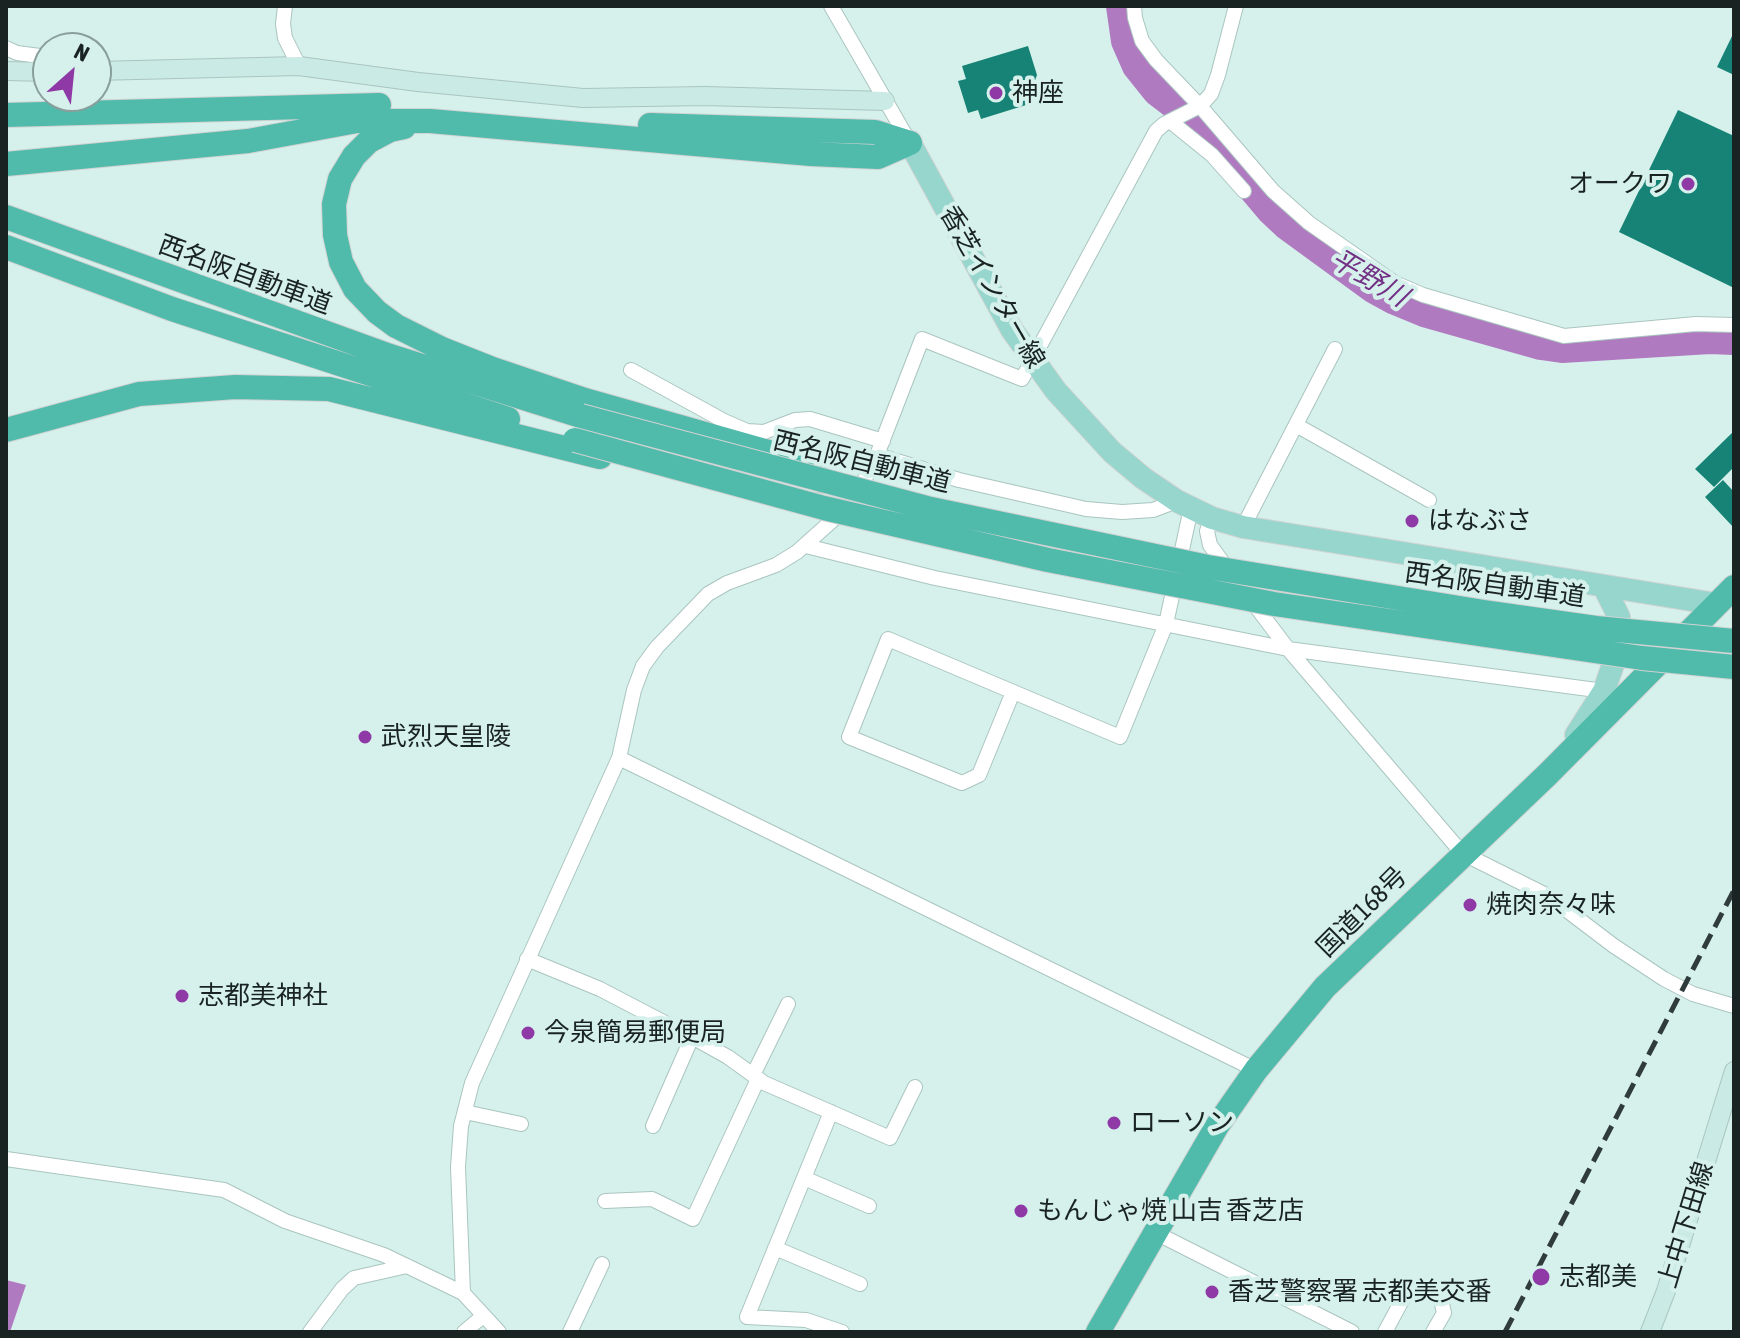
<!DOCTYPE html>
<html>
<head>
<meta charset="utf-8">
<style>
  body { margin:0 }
  #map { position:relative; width:1740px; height:1338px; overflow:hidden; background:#d6f1ec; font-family:"Asap Condensed",sans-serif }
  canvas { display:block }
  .frame { position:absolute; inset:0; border:8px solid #192322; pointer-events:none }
  .north { position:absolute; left:32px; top:32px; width:80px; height:80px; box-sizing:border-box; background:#d6f1ec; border:2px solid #8a9f9b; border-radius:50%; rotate:27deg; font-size:22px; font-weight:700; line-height:32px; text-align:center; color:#192322 }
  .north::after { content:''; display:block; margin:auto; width:28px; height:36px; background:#8e39a6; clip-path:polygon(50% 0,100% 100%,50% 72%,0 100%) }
</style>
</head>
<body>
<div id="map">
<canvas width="1740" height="1338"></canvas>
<div class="frame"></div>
<div class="north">N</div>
</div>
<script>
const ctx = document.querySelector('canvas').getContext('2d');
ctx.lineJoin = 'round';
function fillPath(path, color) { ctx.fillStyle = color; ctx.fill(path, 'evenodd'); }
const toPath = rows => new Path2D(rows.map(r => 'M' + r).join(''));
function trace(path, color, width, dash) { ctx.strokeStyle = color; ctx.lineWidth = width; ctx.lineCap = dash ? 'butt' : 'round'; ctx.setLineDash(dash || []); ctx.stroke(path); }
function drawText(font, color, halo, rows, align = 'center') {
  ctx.font = font + ' "Asap Condensed","Noto Sans JP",sans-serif'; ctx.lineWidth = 8; ctx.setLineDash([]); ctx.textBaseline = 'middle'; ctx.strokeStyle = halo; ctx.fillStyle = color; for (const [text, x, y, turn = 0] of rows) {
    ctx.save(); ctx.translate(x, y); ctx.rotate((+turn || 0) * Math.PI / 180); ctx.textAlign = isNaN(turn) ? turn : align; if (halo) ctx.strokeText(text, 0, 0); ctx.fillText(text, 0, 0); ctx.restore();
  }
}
fillPath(toPath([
  [6,1280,26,1285,10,1332,6,1332]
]), '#b07ac0');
trace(toPath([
  [1121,6,1126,41,1137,66,1157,91,1195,120,1271,210,1288,226,1373,288,1395,300,1424,312,1541,345,1562,348,1710,339,1734,340]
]), '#b07ac0', 30);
fillPath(toPath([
  [1734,32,1734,75,1717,67],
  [1028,46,1037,75,1026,105,981,119,978,110,968,113,958,81,966,79,962,66],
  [1678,110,1734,136,1734,288,1619,232],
  [1734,431,1734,467,1714,487,1695,469],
  [1723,480,1734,492,1734,528,1705,497]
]), '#178376');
const street = toPath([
  [285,6,283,24,285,38,299,66],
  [831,6,910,143],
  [1134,6,1135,18,1142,41,1156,60,1200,106,1273,191,1309,223,1395,283,1423,295,1564,336,1696,324,1734,325],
  [6,48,17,53,40,56,48,61],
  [1170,121,1212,155,1244,191],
  [631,370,724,421,747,431,764,432,795,420,810,419,883,441],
  [1296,425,1429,500],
  [877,455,959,480,1086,509,1122,512,1153,510,1177,501],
  [1212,518,1207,531,1210,545,1229,571],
  [1243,527,1335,349],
  [806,546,935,578,1288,649,1604,691],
  [1251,600,1288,649,1462,853,1548,896,1614,946,1664,979,1693,994,1734,1006],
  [1013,692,979,775,962,783,849,737,888,639,1120,737,1166,624,1191,508],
  [619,758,1256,1070],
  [527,959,600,989,692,1037,728,1057,764,1083,890,1138,915,1087],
  [753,1075,788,1004],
  [465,1112,521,1124],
  [831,1112,747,1317,806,1320,842,1332],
  [653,1126,692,1037],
  [6,1159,224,1190,285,1221,384,1255,463,1293,499,1332],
  [804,1178,869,1206],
  [605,1201,652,1199,693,1219,758,1079],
  [1154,1232,1352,1332],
  [775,1248,860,1284],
  [463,1293,458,1167,461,1126,472,1083,619,758,634,690,643,666,657,647,708,594,727,583,776,565,797,552,853,502,877,455,922,339,1022,379,1156,131,1164,124,1200,106,1211,94,1218,75,1236,6],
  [310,1332,342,1289,354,1278,407,1266],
  [464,1332,483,1316],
  [570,1332,602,1264],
  [1385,1332,1406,1293,1423,1288,1440,1295,1444,1313,1433,1332]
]);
const secondary = toPath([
  [6,71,48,72],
  [96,71,299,66,418,82,583,98,705,96,885,101],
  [1650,1332,1666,1291,1734,1071]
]);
const primary = toPath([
  [910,143,1012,330,1056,391,1112,452,1143,478,1177,501,1212,518,1243,527,1716,604],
  [1576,735,1604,691,1620,644,1619,617,1604,587]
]);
const highway = toPath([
  [6,115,379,105],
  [650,125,875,132,910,143],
  [404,127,390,130,369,141,354,156,340,179,334,204,335,235,341,262,355,289,377,312,396,326,442,349,490,368,585,400,804,462,822,481],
  [6,164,248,141,357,121,430,121,811,154,878,157,910,143],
  [6,217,390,356,578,415],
  [6,247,172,309,508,419],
  [6,430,139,394,235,387,329,389,600,457],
  [1098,1332,1217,1126,1256,1070,1325,987,1547,775,1734,587]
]);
trace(street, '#aac5bf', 16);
trace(secondary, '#aac5bf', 20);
trace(primary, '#d1d3d3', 24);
trace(highway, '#d1d3d3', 26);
trace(street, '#fff', 14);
trace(secondary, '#caeae6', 18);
trace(primary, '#96d6cd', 22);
trace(highway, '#50baab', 24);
trace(toPath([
  [1505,1332,1734,890]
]), '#303c3b', 5, [16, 8]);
const highwayBridge = toPath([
  [581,416,931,509,1208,567,1484,612,1596,628,1734,641],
  [575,440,824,508,1048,560,1274,604,1642,658,1734,667]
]);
trace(highwayBridge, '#d1d3d3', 26, []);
trace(highwayBridge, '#50baab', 24);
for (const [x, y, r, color] of [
  [996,93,8,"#8e39a6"],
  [1688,184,8,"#8e39a6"],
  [1412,521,8,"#8e39a6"],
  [365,737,8,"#8e39a6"],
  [1470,905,8,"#8e39a6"],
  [182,996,8,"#8e39a6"],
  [528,1033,8,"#8e39a6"],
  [1114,1123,8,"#8e39a6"],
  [1021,1211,8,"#8e39a6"],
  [1541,1277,10,"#8e39a6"],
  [1212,1292,8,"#8e39a6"]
]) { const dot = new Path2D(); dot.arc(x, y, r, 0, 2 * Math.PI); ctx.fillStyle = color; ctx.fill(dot); trace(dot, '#d6f1ec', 3); }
drawText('26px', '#192322', '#d6f1ec', [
  ["神座",1012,93],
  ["オークワ",1672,184,"right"],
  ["はなぶさ",1428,521],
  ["武烈天皇陵",381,737],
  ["焼肉奈々味",1486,905],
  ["志都美神社",198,996],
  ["今泉簡易郵便局",544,1033],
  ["ローソン",1130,1123],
  ["もんじゃ焼 山吉 香芝店",1037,1211],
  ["志都美",1559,1277],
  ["香芝警察署 志都美交番",1228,1292]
], 'left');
drawText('26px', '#192322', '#d6f1ec', [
  ["西名阪自動車道",245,275,20],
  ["香芝インター線",992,287,60],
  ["西名阪自動車道",862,462,14],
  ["西名阪自動車道",1495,585,8],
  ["国道168号",1362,912,-45],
  ["上中下田線",1686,1225,-73]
]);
drawText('italic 28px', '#733185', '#d6f1ec', [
  ["平野川",1369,278,31]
]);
</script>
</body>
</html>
